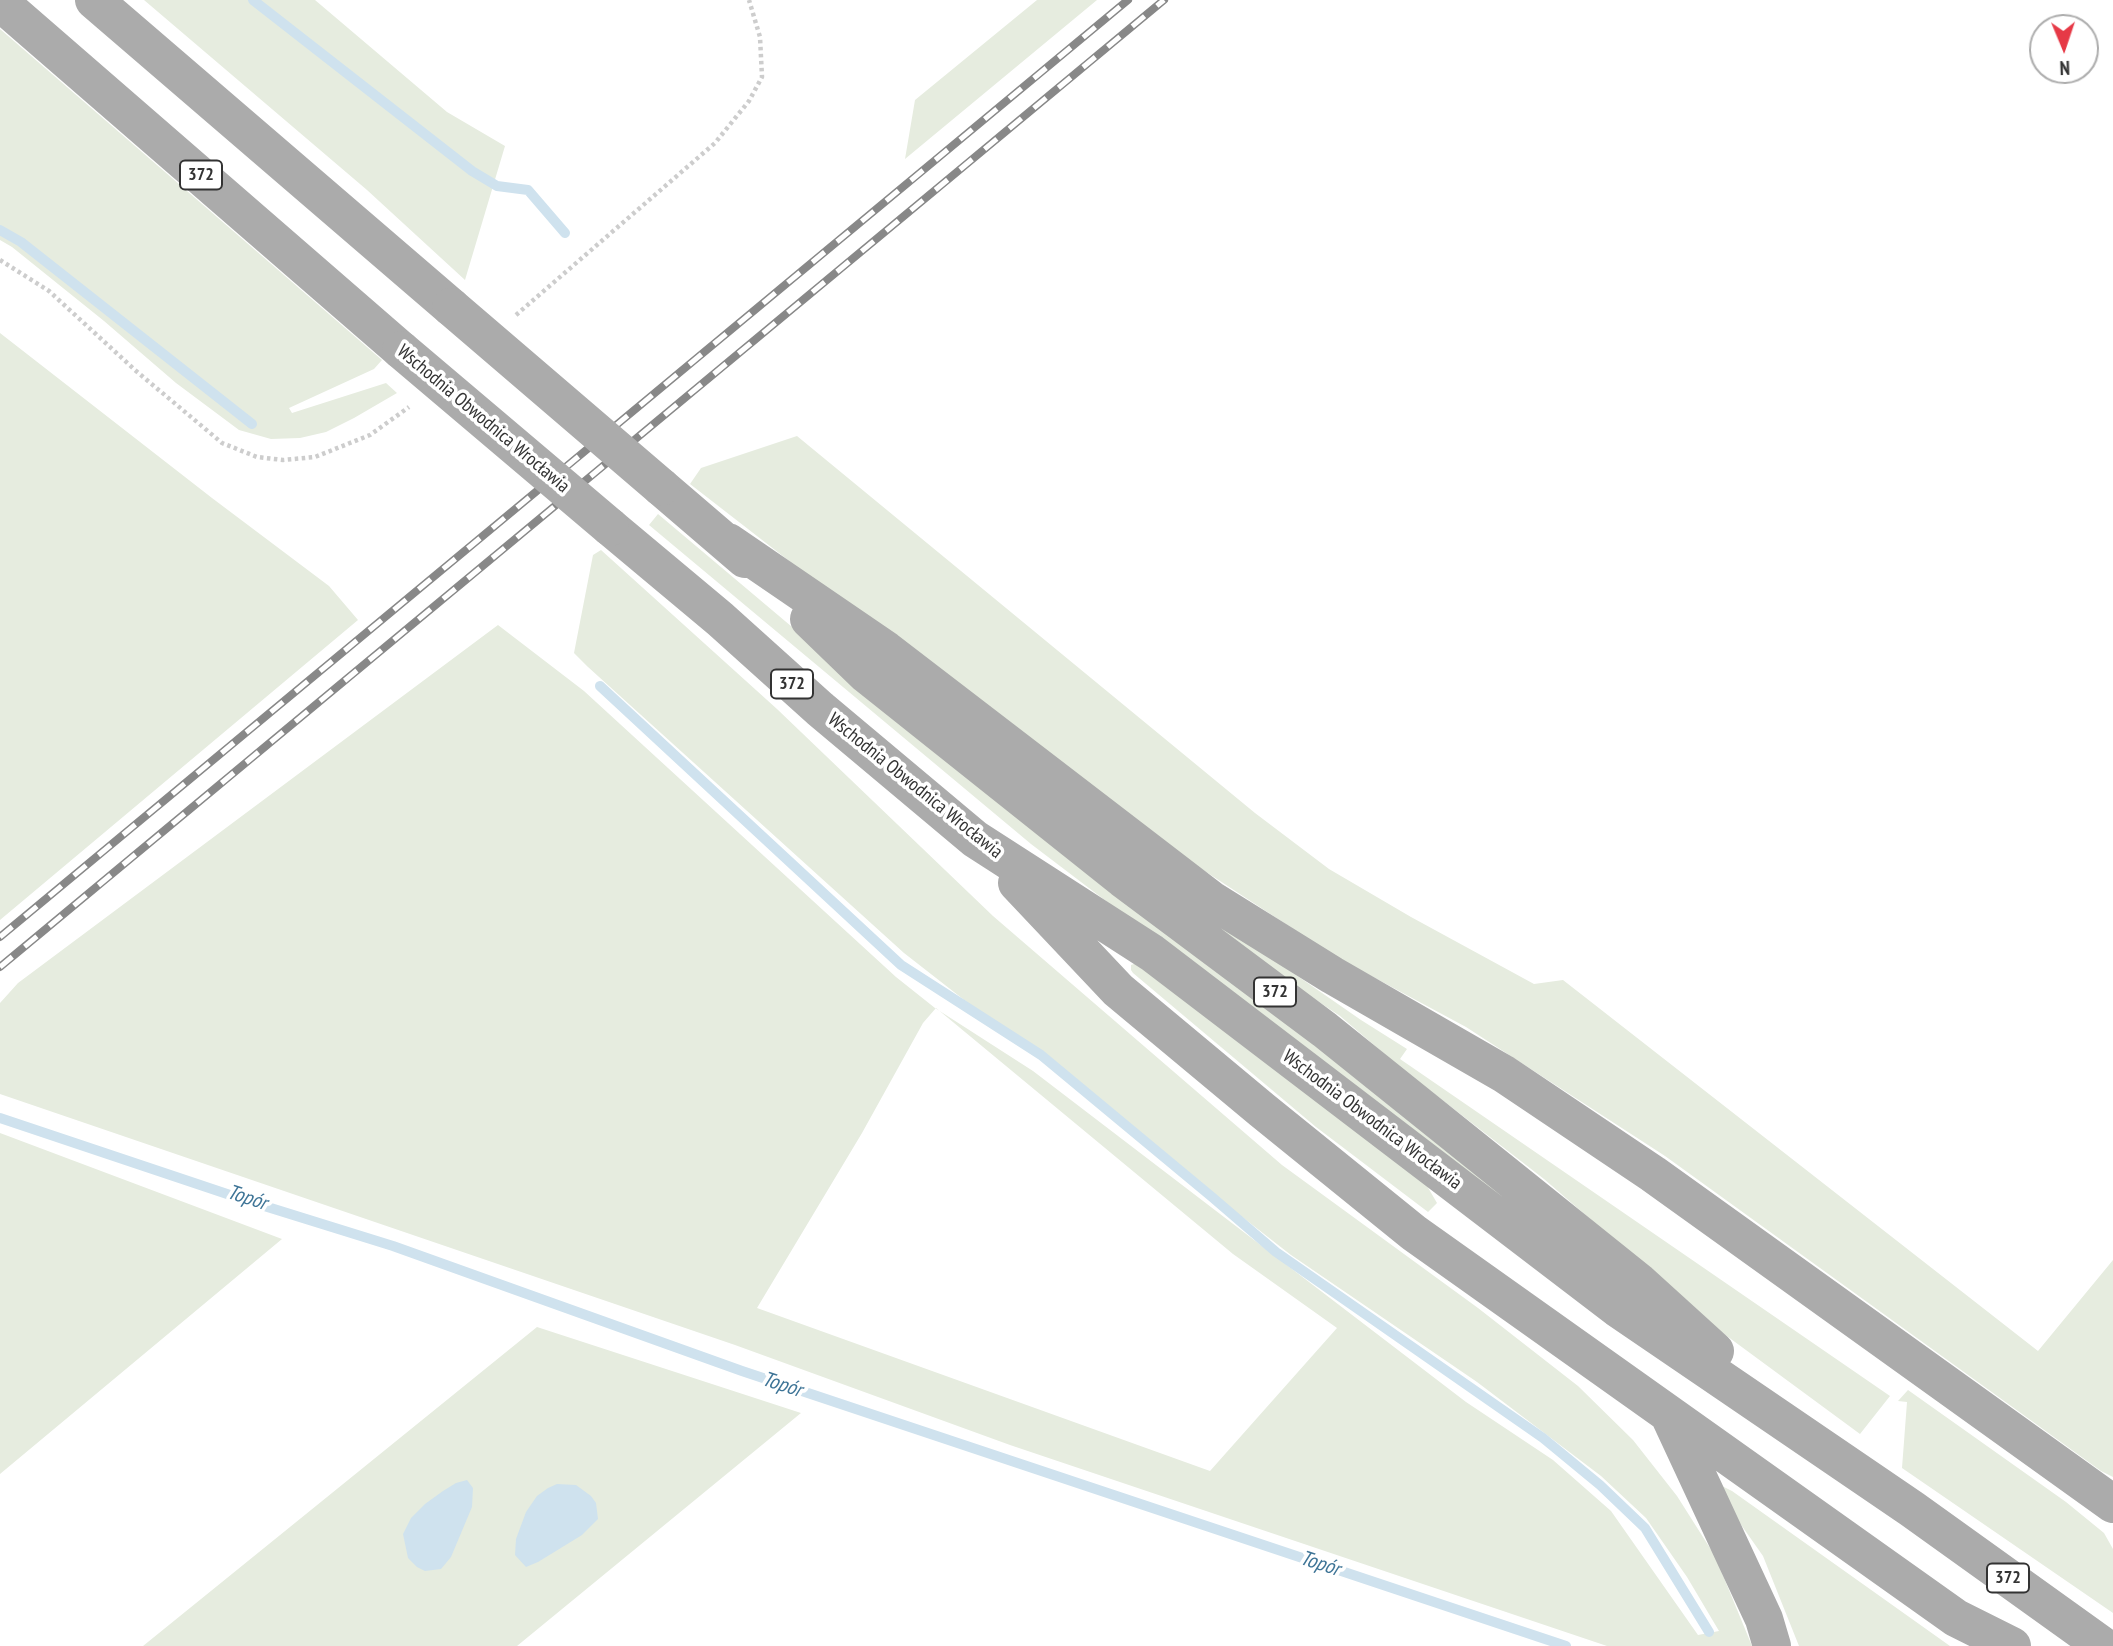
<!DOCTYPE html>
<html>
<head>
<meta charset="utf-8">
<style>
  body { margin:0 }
  #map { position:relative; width:2113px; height:1646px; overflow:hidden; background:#fff; font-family:"PT Sans Narrow",sans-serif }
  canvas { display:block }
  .north { position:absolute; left:2029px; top:14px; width:70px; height:70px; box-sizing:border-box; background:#fff; border:2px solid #adadad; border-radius:50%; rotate:178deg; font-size:19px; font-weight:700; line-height:28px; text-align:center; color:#333 }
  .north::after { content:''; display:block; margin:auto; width:24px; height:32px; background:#e63946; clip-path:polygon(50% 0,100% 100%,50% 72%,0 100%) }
</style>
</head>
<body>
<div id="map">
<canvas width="2113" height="1646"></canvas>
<div class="north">N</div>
</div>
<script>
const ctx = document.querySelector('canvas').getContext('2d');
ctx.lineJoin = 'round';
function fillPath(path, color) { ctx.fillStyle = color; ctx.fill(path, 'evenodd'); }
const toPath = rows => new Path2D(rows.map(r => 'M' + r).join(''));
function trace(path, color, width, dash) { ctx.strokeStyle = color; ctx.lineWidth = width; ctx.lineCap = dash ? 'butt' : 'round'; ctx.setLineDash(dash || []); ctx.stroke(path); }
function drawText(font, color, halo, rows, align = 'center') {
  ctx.font = font + ' "PT Sans Narrow",sans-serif'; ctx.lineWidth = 7; ctx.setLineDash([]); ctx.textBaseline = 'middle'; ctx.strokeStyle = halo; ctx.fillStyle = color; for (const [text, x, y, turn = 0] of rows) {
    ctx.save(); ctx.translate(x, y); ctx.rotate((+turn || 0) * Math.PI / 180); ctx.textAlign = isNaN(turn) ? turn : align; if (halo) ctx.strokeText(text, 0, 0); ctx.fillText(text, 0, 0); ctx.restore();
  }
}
fillPath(toPath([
  [144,0,315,0,447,112,505,146,465,280,367,190],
  [1037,0,1097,0,905,159,915,100],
  [0,29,382,360,374,369,289,408,292,413,386,383,397,393,354,418,326,432,300,438,271,439,239,430,176,383,104,321,12,247,0,240],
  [0,333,212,498,329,586,358,620,0,920],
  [797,436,1255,813,1329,869,1411,917,1534,984,1563,980,2038,1351,2113,1260,2113,1477,2101,1471,1665,1156,1466,1027,1336,957,1162,843,833,595,690,484,701,468],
  [658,514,963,771,1259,996,1569,1244,1565,1250,1031,844,649,525],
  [601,550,777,709,993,916,1282,1165,1478,1308,1578,1386,1633,1440,1677,1496,1715,1556,1752,1646,1607,1646,1010,1445,735,1345,0,1094,0,1003,18,983,498,625,584,691,896,977,935,1008,1033,1071,1466,1402,1553,1460,1611,1511,1698,1635,1719,1631,1687,1577,1646,1518,1601,1476,1477,1382,1291,1255,904,953,588,667,574,653,593,555],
  [936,1008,1233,1254,1337,1328,1210,1471,757,1308,862,1133,923,1023],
  [876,656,1185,898,1361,1020,1407,1049,1400,1059,1890,1396,1860,1434,1716,1328,1544,1179,1401,1068,1340,1016,1280,976],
  [1137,963,1423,1179,1437,1203,1428,1212,1316,1127,1133,973,1131,970,1131,965],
  [0,1133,282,1239,0,1474],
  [537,1327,801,1413,517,1646,143,1646],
  [1908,1390,2066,1502,2104,1533,2113,1549,2113,1613,1902,1468,1907,1402,1898,1401],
  [1718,1484,1732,1491,1950,1646,1799,1646,1763,1556,1718,1492]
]), '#e6ecdf');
fillPath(toPath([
  [467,1480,473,1488,472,1507,451,1557,441,1569,425,1571,417,1567,408,1558,403,1534,411,1518,425,1504,443,1491,456,1483],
  [557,1484,576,1485,591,1496,596,1503,598,1519,582,1535,538,1562,526,1567,515,1555,516,1539,526,1512,537,1496,548,1488]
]), '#cfe2ee');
trace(toPath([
  [253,0,472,171,497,186,528,190,565,233],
  [0,230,21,242,252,424],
  [600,686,901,965,1041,1055,1212,1197,1276,1252,1543,1438,1600,1485,1645,1528,1709,1632],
  [0,1118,245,1200,393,1246,742,1371,1566,1646]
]), '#cfe2ee', 10);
trace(toPath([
  [0,260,49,291,135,370,222,443,257,457,283,460,315,457,370,435,409,407],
  [516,315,715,143,749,101,762,77,760,37,749,0]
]), '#cdcdcd', 4.5, [3.5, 3.5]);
trace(toPath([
  [94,0,451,307],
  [0,2,401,350],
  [661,487,745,559],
  [610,527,720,619,820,709,975,839,1152,953,1617,1308,1912,1509,2103,1646],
  [728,542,886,650,1213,901,1332,975,1504,1074,1653,1174,2113,1504],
  [809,619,867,675,1123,879,1325,1030,1639,1282,1715,1351],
  [1017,883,1118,990,1262,1110,1414,1233,1956,1618,2012,1646],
  [1670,1417,1764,1619,1772,1646]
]), '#ababab', 38);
const rail = toPath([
  [0,937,1128,0],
  [0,967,1164,0]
]);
trace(rail, '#888', 8);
trace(rail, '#fff', 5, [16]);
trace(toPath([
  [451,307,661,487],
  [401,350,610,527]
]), '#ababab', 38);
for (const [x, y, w] of [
  [201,175,42],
  [792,684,42],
  [1275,992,42],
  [2008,1578,42]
]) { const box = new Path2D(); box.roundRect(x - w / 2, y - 14.5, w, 29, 5); ctx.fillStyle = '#fff'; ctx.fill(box); trace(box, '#333', 2); }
drawText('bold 18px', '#333', null, [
  ["372",201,175],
  ["372",792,684],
  ["372",1275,992],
  ["372",2008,1578]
]);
drawText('19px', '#333', '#fff', [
  ["Wschodnia Obwodnica Wrocławia",483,419,40],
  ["Wschodnia Obwodnica Wrocławia",915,786,39],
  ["Wschodnia Obwodnica Wrocławia",1372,1120,37]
]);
drawText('italic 21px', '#3f7597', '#fff', [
  ["Topór",247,1198,18],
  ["Topór",782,1385,18],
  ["Topór",1320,1564,18]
]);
</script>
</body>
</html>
